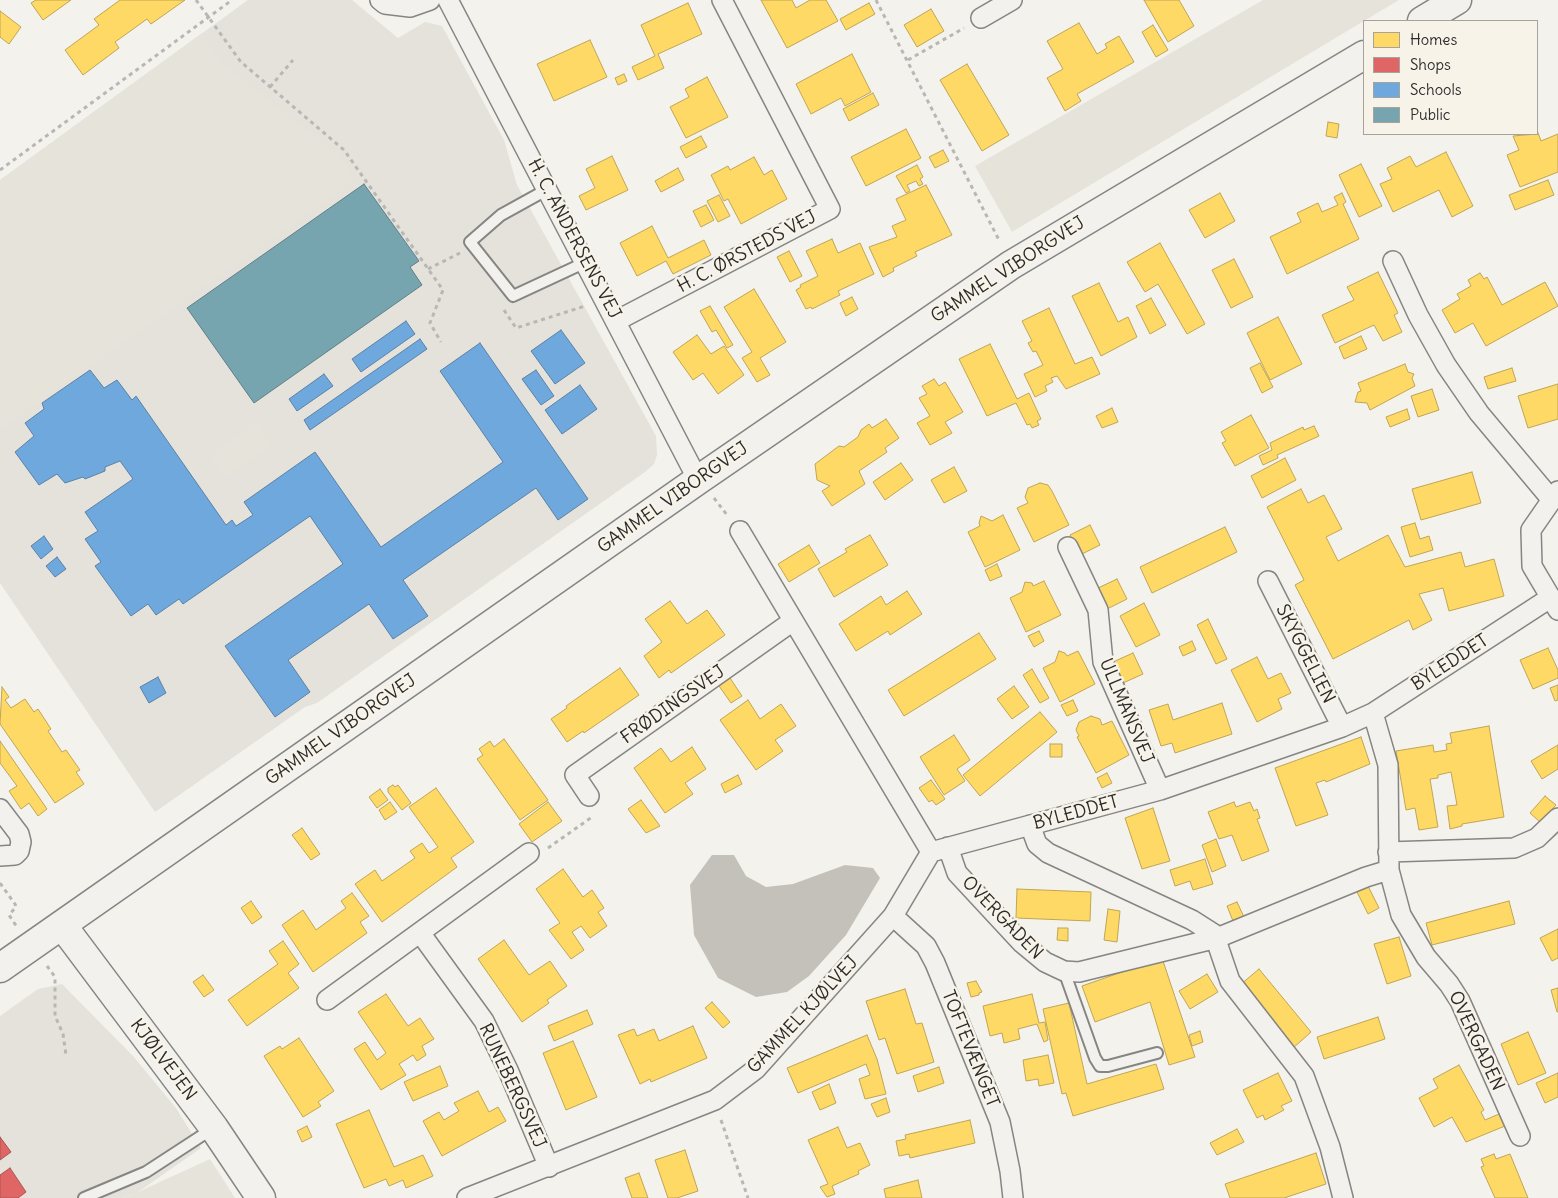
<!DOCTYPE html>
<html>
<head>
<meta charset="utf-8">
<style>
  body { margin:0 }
  #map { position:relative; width:1558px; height:1198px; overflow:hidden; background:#f4f2ec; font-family:Delius,sans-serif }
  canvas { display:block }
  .legend { position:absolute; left:1363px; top:20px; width:175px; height:115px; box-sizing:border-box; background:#f7f3e8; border:1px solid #a5a39c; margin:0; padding:6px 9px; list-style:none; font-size:15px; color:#2b2b2b }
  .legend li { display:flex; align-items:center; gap:10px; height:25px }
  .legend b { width:25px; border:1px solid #a5a39c }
</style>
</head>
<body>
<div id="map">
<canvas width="1558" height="1198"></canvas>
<ul class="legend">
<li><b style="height:14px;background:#ffd966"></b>Homes</li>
<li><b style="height:14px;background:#e06666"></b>Shops</li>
<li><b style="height:14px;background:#6fa8dc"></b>Schools</li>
<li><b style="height:14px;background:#76a5af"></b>Public</li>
</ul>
</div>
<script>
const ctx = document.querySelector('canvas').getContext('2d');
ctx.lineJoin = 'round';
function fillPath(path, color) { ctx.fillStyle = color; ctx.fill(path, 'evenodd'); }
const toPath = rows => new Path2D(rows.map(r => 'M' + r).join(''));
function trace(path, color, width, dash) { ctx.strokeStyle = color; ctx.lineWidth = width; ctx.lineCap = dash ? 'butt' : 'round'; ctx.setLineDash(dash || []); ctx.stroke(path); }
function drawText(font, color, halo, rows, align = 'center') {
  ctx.font = font + ' Delius,sans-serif'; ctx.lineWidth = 5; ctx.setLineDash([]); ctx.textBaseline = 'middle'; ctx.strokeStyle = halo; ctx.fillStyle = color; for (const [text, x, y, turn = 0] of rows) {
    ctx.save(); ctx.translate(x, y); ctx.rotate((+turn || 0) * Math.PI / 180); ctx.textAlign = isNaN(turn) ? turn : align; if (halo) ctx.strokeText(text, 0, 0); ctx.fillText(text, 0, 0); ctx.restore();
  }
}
fillPath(toPath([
  [248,0,352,0,398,38,425,22,442,26,504,140,517,185,656,436,657,455,654,464,645,472,317,703,305,707,155,812,0,583,0,180],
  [62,984,133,1056,176,1108,201,1148,138,1192,122,1198,0,1198,0,1016,38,989]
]), '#e5e2db');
fillPath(toPath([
  [1263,0,1399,0,1012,232,975,166],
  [202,33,221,62,338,154,356,180,0,429,0,180],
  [256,422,272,444,226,477,210,455],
  [210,1159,235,1198,122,1198,138,1192]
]), '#e6e3da');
fillPath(toPath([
  [712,855,734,855,746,876,766,887,793,884,845,865,873,868,880,878,846,935,809,976,787,992,756,997,718,978,694,935,690,885]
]), '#c4c1ba');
const homes = toPath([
  [36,0,71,0,43,20,31,3,36,0],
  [120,0,185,0,151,24,147,19,129,32,115,42,119,48,83,75,65,50,99,25,94,19,120,0],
  [761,0,792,0,796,8,810,0,826,0,838,21,787,48,761,0],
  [1144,0,1179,0,1194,26,1168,42,1144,0],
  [688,3,702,34,658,54,664,68,638,80,632,67,655,56,641,25,688,3],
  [869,3,875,14,846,30,840,19,869,3],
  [931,9,944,31,917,47,904,25,931,9],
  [0,11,21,27,9,44,0,37,0,11],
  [1079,23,1097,54,1107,48,1105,44,1119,36,1134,62,1077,94,1081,101,1065,111,1047,78,1063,69,1047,41,1079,23],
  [1153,25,1168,50,1156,57,1142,32,1153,25],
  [590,40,607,77,554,101,537,64,590,40],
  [852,54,871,92,845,106,841,98,811,114,796,84,852,54],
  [967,64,1009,135,982,151,940,80,967,64],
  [624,74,627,81,618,85,615,78,624,74],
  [707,77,728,117,686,138,670,107,689,97,685,89,707,77],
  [873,93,879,105,849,121,843,109,873,93],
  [1328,122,1339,124,1337,138,1326,136,1328,122],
  [906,129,921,158,866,186,851,157,906,129],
  [1537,130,1541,141,1558,134,1558,172,1520,187,1507,155,1519,150,1513,136,1537,134,1537,130],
  [701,136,707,147,686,158,680,147,701,136],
  [943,150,949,161,935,168,929,157,943,150],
  [1446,152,1473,206,1452,217,1439,190,1393,212,1380,184,1392,179,1387,168,1410,156,1416,167,1446,152],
  [612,156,628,190,586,210,579,196,595,188,586,169,612,156],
  [754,157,764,175,772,170,787,199,741,224,728,199,724,201,711,175,728,166,730,170,754,157],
  [1361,164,1382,206,1359,217,1339,175,1361,164],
  [917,165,923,177,920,179,923,184,919,186,916,181,907,185,910,191,906,193,896,176,917,165],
  [678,168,684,180,661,192,655,181,678,168],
  [1548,180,1554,195,1515,210,1509,195,1548,180],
  [926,185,952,235,915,252,917,256,893,268,894,271,883,277,869,247,897,237,892,226,906,220,896,199,926,185],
  [1220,193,1235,221,1205,238,1189,210,1220,193],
  [1342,193,1346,202,1343,204,1359,239,1287,274,1270,237,1301,222,1297,213,1318,203,1322,212,1338,205,1334,197,1342,193],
  [719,195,730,216,718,222,707,201,719,195],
  [706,205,714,220,701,227,693,211,706,205],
  [652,226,668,258,704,240,711,255,673,274,666,261,637,276,620,243,652,226],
  [832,239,838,253,860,243,874,274,838,291,840,295,812,309,811,307,806,309,796,290,801,287,800,285,818,276,806,251,832,239],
  [1160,243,1205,324,1187,334,1158,284,1145,292,1127,262,1160,243],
  [789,251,802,276,790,282,777,257,789,251],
  [1234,259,1253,297,1231,308,1212,270,1234,259],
  [1378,272,1398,313,1394,315,1402,332,1383,341,1374,325,1335,343,1322,315,1354,300,1347,287,1378,272],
  [1480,273,1484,279,1487,277,1502,305,1545,282,1558,306,1486,346,1473,323,1455,333,1442,310,1460,299,1457,294,1471,286,1468,280,1480,273],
  [1099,283,1118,322,1128,317,1137,337,1101,356,1072,296,1099,283],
  [754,289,786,342,760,358,770,375,757,382,742,358,752,352,724,307,754,289],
  [852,297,858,309,846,316,840,303,852,297],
  [1151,298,1166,325,1150,334,1136,306,1151,298],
  [710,306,733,345,727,348,716,330,712,332,700,311,710,306],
  [1049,308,1075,364,1092,357,1100,374,1066,389,1057,376,1051,378,1053,382,1045,386,1047,391,1035,397,1024,374,1043,365,1036,351,1033,352,1028,343,1032,341,1022,321,1049,308],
  [1278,317,1302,364,1270,380,1247,333,1278,317],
  [697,335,711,354,724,346,744,375,718,394,703,373,693,380,673,352,697,335],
  [1361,336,1367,349,1344,359,1339,347,1361,336],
  [990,344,1017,399,1029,393,1041,419,1037,421,1039,425,1032,428,1030,424,1027,425,1016,403,987,416,959,359,990,344],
  [1260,363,1273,387,1262,393,1250,368,1260,363],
  [1405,364,1408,372,1414,374,1412,378,1415,386,1370,410,1367,403,1355,402,1358,392,1361,391,1358,383,1405,364],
  [1512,368,1516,381,1488,389,1484,377,1512,368],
  [934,379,939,386,945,382,963,412,945,422,952,433,930,445,917,423,930,416,919,398,927,394,922,386,934,379],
  [1558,384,1558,419,1528,428,1518,396,1558,384],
  [1432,389,1439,410,1418,417,1411,396,1432,389],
  [1112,408,1118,422,1102,428,1096,416,1112,408],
  [1407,409,1410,419,1390,427,1386,417,1407,409],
  [1251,415,1269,448,1235,466,1222,443,1226,441,1221,432,1251,415],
  [886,419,899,438,885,448,887,452,859,471,865,484,832,506,822,491,830,486,817,480,815,464,839,446,844,447,858,437,861,430,869,424,872,428,886,419],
  [1314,426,1319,436,1277,455,1278,458,1263,465,1259,456,1272,450,1270,443,1303,427,1304,430,1314,426],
  [1285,458,1296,480,1262,498,1251,476,1285,458],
  [901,463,913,480,885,500,873,482,901,463],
  [954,467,967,491,944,503,931,480,954,467],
  [1472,472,1481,503,1421,520,1412,489,1472,472],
  [1040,483,1048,485,1052,491,1069,525,1034,542,1017,508,1028,503,1025,497,1028,488,1040,483],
  [1301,489,1308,503,1324,495,1342,529,1326,537,1338,561,1388,535,1405,567,1461,552,1465,567,1494,559,1504,596,1449,611,1443,588,1419,594,1432,620,1413,630,1409,620,1333,659,1295,585,1304,580,1267,507,1301,489],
  [1003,515,1020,550,985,567,968,532,980,526,979,523,981,516,992,521,1003,515],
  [1415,523,1420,539,1429,536,1433,550,1410,557,1401,527,1415,523],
  [1090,525,1100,545,1080,555,1070,535,1090,525],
  [1225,527,1237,552,1152,593,1140,567,1225,527],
  [870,535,888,565,834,597,818,569,847,552,845,549,870,535],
  [809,545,820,563,789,582,778,564,809,545],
  [997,564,1002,576,990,581,985,570,997,564],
  [1117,579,1127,599,1107,609,1096,589,1117,579],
  [1044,581,1061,615,1026,632,1010,598,1022,592,1025,582,1032,583,1033,586,1044,581],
  [907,591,922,614,890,635,888,631,856,651,839,624,881,596,886,605,907,591],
  [670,601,687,624,707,610,725,635,671,673,669,670,659,678,644,656,662,642,645,619,670,601],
  [1144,603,1160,635,1136,647,1120,616,1144,603],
  [1208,619,1227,659,1216,664,1197,625,1208,619],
  [1039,631,1044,641,1034,647,1028,636,1039,631],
  [979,633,996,659,904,716,888,690,979,633],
  [1192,641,1196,650,1183,656,1179,647,1192,641],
  [1548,648,1558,670,1558,678,1533,689,1520,660,1548,648],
  [1059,651,1065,653,1067,656,1078,651,1095,684,1060,702,1043,668,1055,662,1059,651],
  [1133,653,1143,674,1123,683,1113,662,1133,653],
  [1257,657,1268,679,1281,673,1291,693,1278,699,1282,709,1257,722,1231,670,1257,657],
  [620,668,639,695,584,733,583,731,567,742,551,719,567,708,566,706,620,668],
  [1032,669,1049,698,1040,703,1023,675,1032,669],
  [730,678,742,696,731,703,719,686,730,678],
  [1558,685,1558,700,1555,701,1550,688,1558,685],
  [1014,686,1029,707,1012,719,997,699,1014,686],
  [2,687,9,697,5,700,11,708,25,699,34,712,38,709,51,729,48,731,62,752,66,750,80,770,76,772,84,784,55,803,0,724,2,687],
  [748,700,760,719,781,704,796,726,775,740,783,751,756,770,720,720,748,700],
  [1073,700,1078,711,1067,716,1061,705,1073,700],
  [1222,703,1232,734,1175,753,1172,743,1161,746,1149,710,1168,704,1173,720,1222,703],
  [1040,712,1057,732,980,796,963,775,1040,712],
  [1091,716,1100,719,1102,725,1112,721,1129,755,1096,773,1077,737,1079,736,1076,730,1079,722,1091,716],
  [1489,726,1504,817,1462,824,1462,826,1450,829,1447,806,1457,805,1451,772,1438,775,1438,778,1430,779,1438,827,1419,830,1415,808,1406,810,1396,751,1433,745,1434,752,1447,750,1446,744,1452,743,1450,733,1489,726],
  [954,735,970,760,957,769,965,781,944,795,920,757,954,735],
  [1361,737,1370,764,1326,782,1325,780,1316,783,1328,815,1296,826,1275,768,1361,737],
  [504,739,548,800,520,820,477,759,483,755,479,749,490,741,494,747,504,739],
  [0,741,47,809,38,816,29,803,21,809,9,791,17,786,0,763,0,741],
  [1050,744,1062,744,1062,757,1050,757,1050,744],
  [1558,745,1558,769,1542,779,1531,761,1558,745],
  [692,747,706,769,685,783,693,794,665,813,634,768,661,748,671,762,692,747],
  [1107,773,1112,783,1102,788,1097,778,1107,773],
  [738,775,742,784,725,793,721,784,738,775],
  [931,780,945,799,936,805,932,800,929,802,919,788,931,780],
  [393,785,395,787,398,785,411,803,402,810,388,792,388,788,393,785],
  [436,788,474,842,451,858,457,867,382,922,355,884,375,870,382,881,415,858,410,851,422,843,429,853,438,847,409,807,436,788],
  [380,789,388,800,377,808,369,797,380,789],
  [1545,796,1556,805,1540,822,1530,813,1545,796],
  [641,800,660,826,646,833,628,809,641,800],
  [390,802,397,812,385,820,379,810,390,802],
  [548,802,562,821,532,842,519,824,548,802],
  [1234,802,1236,807,1250,802,1254,811,1257,809,1260,818,1257,819,1269,851,1242,861,1232,835,1219,839,1208,812,1234,802],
  [1153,808,1170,861,1142,869,1125,818,1153,808],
  [302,828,320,854,311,860,292,835,302,828],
  [1216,839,1226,866,1212,872,1202,845,1216,839],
  [1205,859,1213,884,1193,890,1190,881,1175,886,1170,870,1205,859],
  [563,869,583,897,592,890,604,908,598,912,607,926,590,938,581,926,572,932,584,950,571,959,549,930,560,923,536,889,563,869],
  [1368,886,1379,908,1368,914,1357,892,1368,886],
  [1017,889,1091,892,1090,921,1016,918,1017,889],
  [352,893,369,916,360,922,367,933,313,972,282,925,303,910,316,930,346,908,341,901,352,893],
  [251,901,262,917,252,924,241,908,251,901],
  [1509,901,1515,924,1432,945,1426,923,1509,901],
  [1237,902,1244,917,1233,921,1227,906,1237,902],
  [1108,909,1120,911,1117,942,1104,940,1108,909],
  [1058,928,1068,928,1068,941,1057,940,1058,928],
  [1558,929,1558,958,1552,961,1540,938,1558,929],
  [1399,937,1411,976,1387,984,1374,944,1399,937],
  [504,940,529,975,550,961,567,986,547,1000,549,1003,522,1022,478,959,504,940],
  [283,941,299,964,288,973,299,988,247,1026,228,1000,278,964,269,951,283,941],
  [1162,958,1195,1057,1169,1065,1150,1002,1095,1022,1082,986,1162,958],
  [1259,969,1311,1032,1292,1049,1240,985,1259,969],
  [1207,974,1218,992,1190,1009,1179,991,1207,974],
  [203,975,214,990,204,997,193,982,203,975],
  [976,981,982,992,979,993,979,995,971,997,967,983,976,981],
  [1558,988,1558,1012,1557,1012,1551,990,1558,988],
  [905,989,916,1024,922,1023,934,1062,897,1074,885,1038,879,1040,866,1001,905,989],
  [386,994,408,1026,420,1018,434,1039,422,1046,426,1055,417,1061,413,1055,399,1064,406,1075,381,1090,354,1049,365,1042,377,1060,386,1053,358,1012,386,994],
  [1032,994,1039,1023,1045,1022,1048,1040,1044,1042,1037,1024,1018,1029,1020,1039,1004,1043,1002,1033,990,1036,983,1006,1032,994],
  [712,1002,730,1022,723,1028,705,1008,712,1002],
  [1069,1003,1087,1084,1156,1064,1164,1089,1073,1116,1066,1093,1062,1094,1043,1009,1069,1003],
  [587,1010,593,1024,554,1041,548,1026,587,1010],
  [1378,1017,1385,1039,1324,1059,1317,1037,1378,1017],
  [693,1026,707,1058,651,1082,650,1079,640,1084,618,1035,634,1029,637,1036,654,1029,659,1041,693,1026],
  [1200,1031,1203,1042,1192,1046,1189,1035,1200,1031],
  [1528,1032,1546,1073,1518,1085,1501,1044,1528,1032],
  [867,1035,877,1059,886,1094,865,1099,859,1079,870,1075,866,1064,798,1093,787,1068,867,1035],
  [299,1038,334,1091,318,1102,321,1106,303,1117,264,1056,280,1046,282,1049,299,1038],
  [573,1041,597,1097,566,1110,543,1053,573,1041],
  [1048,1055,1054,1083,1039,1086,1038,1079,1026,1081,1023,1060,1048,1055],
  [1459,1065,1484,1110,1481,1112,1485,1120,1499,1114,1505,1126,1466,1142,1452,1117,1434,1127,1419,1098,1438,1088,1433,1079,1459,1065],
  [440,1066,448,1086,413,1101,404,1082,440,1066],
  [939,1067,944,1083,918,1092,913,1076,939,1067],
  [1278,1073,1292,1101,1281,1106,1284,1110,1265,1120,1263,1115,1257,1118,1243,1090,1278,1073],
  [1558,1073,1558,1097,1545,1103,1536,1083,1558,1073],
  [829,1084,836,1103,820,1110,812,1092,829,1084],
  [478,1091,489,1112,498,1107,506,1121,442,1156,423,1121,439,1112,444,1120,459,1111,454,1103,478,1091],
  [886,1098,890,1112,877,1117,871,1104,886,1098],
  [369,1110,394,1167,423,1155,433,1176,406,1188,403,1180,389,1186,386,1179,364,1188,336,1124,369,1110],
  [970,1120,975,1143,910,1158,909,1154,899,1156,896,1141,906,1139,905,1135,970,1120],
  [307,1126,312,1137,302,1142,297,1131,307,1126],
  [838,1127,847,1148,860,1143,870,1165,858,1171,859,1174,832,1186,835,1194,827,1197,820,1187,828,1184,808,1140,838,1127],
  [1237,1129,1244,1142,1217,1155,1210,1143,1237,1129],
  [685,1150,698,1191,677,1198,668,1198,655,1160,685,1150],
  [1316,1153,1326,1184,1284,1198,1230,1198,1225,1184,1316,1153],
  [1494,1154,1496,1159,1510,1154,1528,1198,1495,1198,1481,1167,1484,1166,1481,1159,1494,1154],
  [639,1173,648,1198,632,1198,625,1178,639,1173],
  [918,1180,922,1198,886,1198,884,1189,918,1180]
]);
fillPath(homes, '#ffd966');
trace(homes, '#bfa554', 1);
const shops = toPath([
  [0,1137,11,1152,0,1160,0,1137],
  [10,1168,26,1192,18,1198,0,1198,0,1175,10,1168]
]);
fillPath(shops, '#e06666');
trace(shops, '#aa5454', 1);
const schools = toPath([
  [406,321,415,334,361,372,352,359,406,321],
  [561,330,585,363,555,384,531,351,561,330],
  [420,339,427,349,310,430,304,420,420,339],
  [480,343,588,499,558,520,536,488,403,580,428,616,393,639,369,604,288,660,310,692,275,717,225,646,343,564,310,516,183,604,179,599,156,615,148,604,131,616,95,566,101,562,85,539,98,531,85,512,133,479,120,461,105,467,105,471,85,479,83,477,65,483,57,474,39,485,15,452,34,436,25,423,44,409,42,403,90,370,104,388,117,380,132,400,136,396,226,525,232,520,236,526,253,515,244,502,315,452,381,547,503,462,440,371,480,343],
  [536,370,554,396,541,405,522,379,536,370],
  [324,374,333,386,297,411,289,399,324,374],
  [580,385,597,409,562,434,545,410,580,385],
  [44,536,53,549,41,559,31,546,44,536],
  [57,557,66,569,55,577,46,566,57,557],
  [158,677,166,693,149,703,140,687,158,677]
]);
fillPath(schools, '#6fa8dc');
trace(schools, '#5b82a7', 1);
const public = toPath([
  [364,184,419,261,410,267,422,285,254,403,187,308,364,184]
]);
fillPath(public, '#76a5af');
trace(public, '#608087', 1);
const lane = toPath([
  [548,189,501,215,470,242,513,296,584,263],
  [1064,971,1095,1058,1100,1066,1108,1066,1157,1053],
  [84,1198,146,1172,212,1129]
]);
const street = toPath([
  [380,0,385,4,410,7,430,0],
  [448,0,698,480],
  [981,18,1012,0],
  [1393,261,1418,315,1446,365,1479,413,1551,499],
  [616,321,830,209,722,0],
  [1558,491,1531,530,1532,566,1558,610],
  [740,531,931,852,1160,790,1342,727,1373,713,1550,598],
  [1068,547,1098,610,1103,662,1160,790],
  [1268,581,1342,727],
  [1373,713,1388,765,1389,870,1401,915,1426,957,1449,984,1460,1001,1520,1136],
  [589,796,575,775,793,621],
  [0,809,19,834,21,842,19,851,15,855,0,856],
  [1030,825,1037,844,1048,853,1192,920,1214,934,1230,981,1304,1076,1330,1147,1343,1198],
  [948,847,957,873,1022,943,1045,962,1064,971,1079,972,1217,938,1366,877,1389,870],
  [1388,852,1514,848,1537,838,1558,818],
  [893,916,926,946,935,963,1000,1122,1010,1171,1013,1198],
  [421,934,484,1021,508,1070,549,1167],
  [327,1000,529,853],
  [467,1198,715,1100,756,1069,893,916,931,852]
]);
const secondary = toPath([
  [1422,21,1457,0],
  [62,925,214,1128,261,1198],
  [0,968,698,480,1011,265,1364,55]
]);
trace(lane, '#858582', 14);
trace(street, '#858582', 22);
trace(secondary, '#858582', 31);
trace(toPath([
  [196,0,241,62,344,150,443,290,430,323,441,342],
  [876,0,1000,242],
  [908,60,964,28],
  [270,87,293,60],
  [0,170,232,0],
  [428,269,460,253],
  [504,310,516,328,585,306],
  [714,498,727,515],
  [548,848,592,817],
  [0,883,15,904,16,907,9,915,17,927],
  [47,966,55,977,55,1016,63,1034,66,1055],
  [721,1120,748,1198]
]), '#b8b7b5', 3, [4, 4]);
trace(lane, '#f2f1ed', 10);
trace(street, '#f2f1ed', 19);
trace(secondary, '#f2f1ed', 28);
drawText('18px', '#2b2b2b', '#f7f3e8', [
  ["H. C. ANDERSENS VEJ",574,239,62],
  ["H. C. ØRSTEDS VEJ",747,252,-28],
  ["GAMMEL VIBORGVEJ",1008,270,-33],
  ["GAMMEL VIBORGVEJ",673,498,-35],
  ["SKYGGELIEN",1305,654,63],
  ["BYLEDDET",1450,663,-33],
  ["FRØDINGSVEJ",673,705,-35],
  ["ULLMANSVEJ",1126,711,67],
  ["GAMMEL VIBORGVEJ",341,730,-35],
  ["BYLEDDET",1076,813,-15],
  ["OVERGADEN",1002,918,46],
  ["GAMMEL KJØLVEJ",803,1015,-47],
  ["OVERGADEN",1476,1041,65],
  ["TOFTEVÆNGET",970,1049,68],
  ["KJØLVEJEN",163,1060,53],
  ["RUNEBERGSVEJ",512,1086,65]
]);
</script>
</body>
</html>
